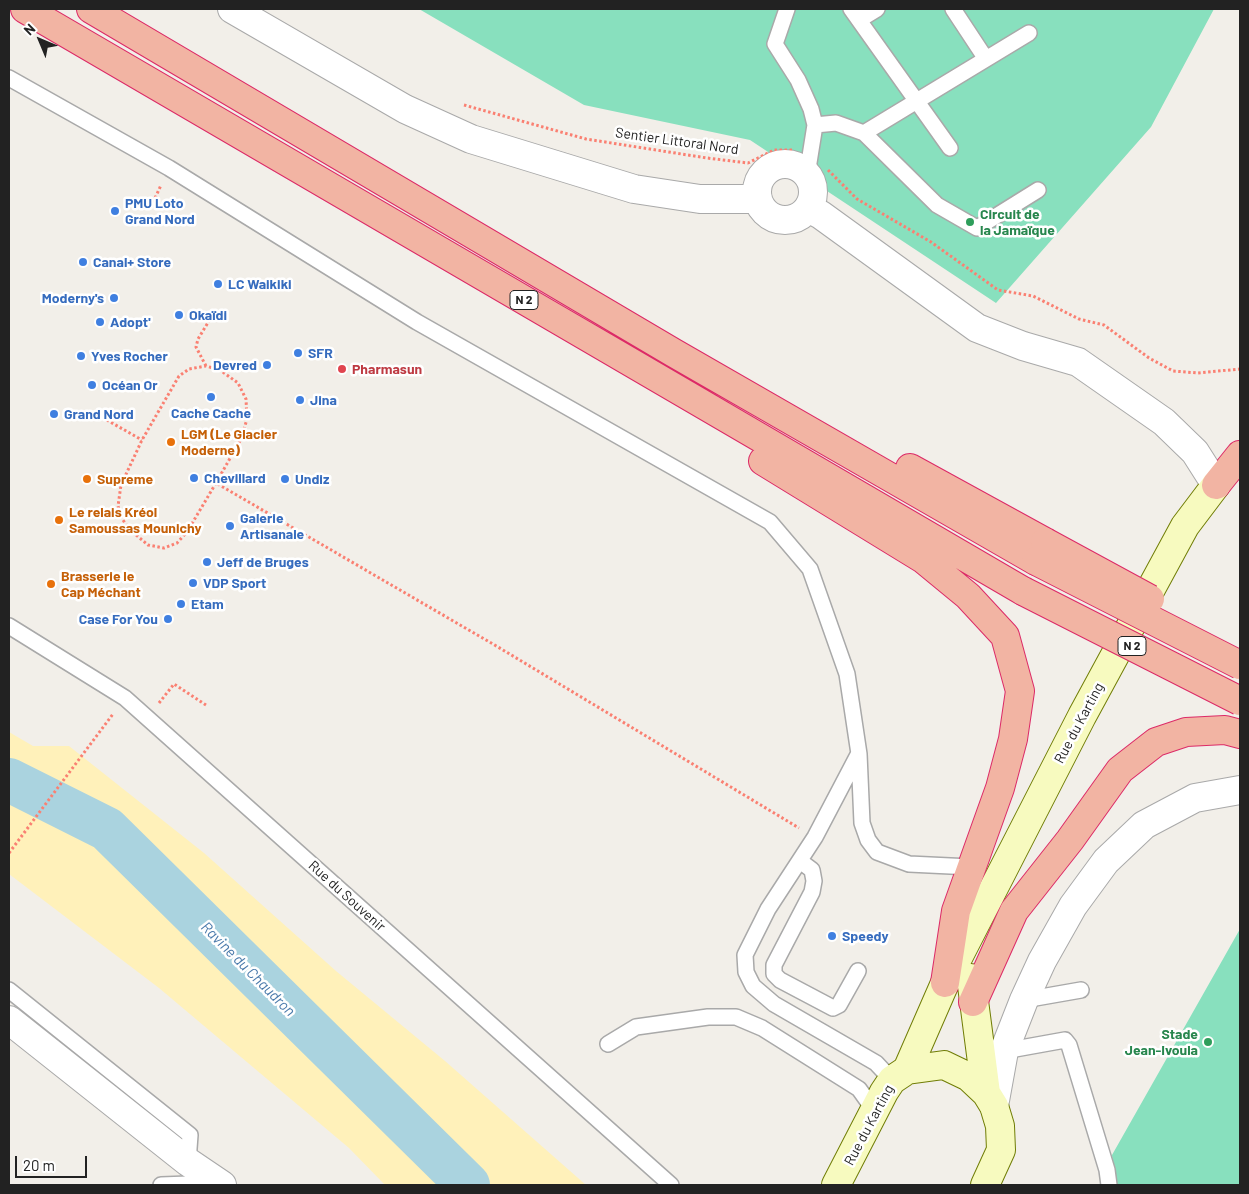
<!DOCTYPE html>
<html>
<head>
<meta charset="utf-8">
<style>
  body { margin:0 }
  #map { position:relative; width:1249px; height:1194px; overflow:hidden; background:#f2efe9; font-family:Barlow,sans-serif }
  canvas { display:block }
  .frame { position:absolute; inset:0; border:10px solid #222; pointer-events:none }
  .north { position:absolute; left:15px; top:15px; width:50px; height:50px; -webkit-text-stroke:4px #fff; paint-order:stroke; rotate:315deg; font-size:14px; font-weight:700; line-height:20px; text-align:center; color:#222 }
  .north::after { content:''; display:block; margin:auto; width:18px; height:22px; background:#222; clip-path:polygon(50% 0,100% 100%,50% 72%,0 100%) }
  .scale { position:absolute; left:15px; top:1156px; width:72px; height:22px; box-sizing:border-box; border:2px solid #222; border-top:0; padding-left:6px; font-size:15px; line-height:18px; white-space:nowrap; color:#222; -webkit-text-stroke:4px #fff; paint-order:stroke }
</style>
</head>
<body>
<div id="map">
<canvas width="1249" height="1194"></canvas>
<div class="frame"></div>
<div class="north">N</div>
<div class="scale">20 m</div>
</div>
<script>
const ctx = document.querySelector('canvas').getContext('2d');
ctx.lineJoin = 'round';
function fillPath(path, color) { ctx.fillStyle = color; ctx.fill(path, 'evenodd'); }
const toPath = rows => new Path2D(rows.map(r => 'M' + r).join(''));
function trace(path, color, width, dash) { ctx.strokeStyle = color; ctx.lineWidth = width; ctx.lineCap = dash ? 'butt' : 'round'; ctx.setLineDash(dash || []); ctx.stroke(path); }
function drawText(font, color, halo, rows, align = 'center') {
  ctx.font = font + ' Barlow,sans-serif'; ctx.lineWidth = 5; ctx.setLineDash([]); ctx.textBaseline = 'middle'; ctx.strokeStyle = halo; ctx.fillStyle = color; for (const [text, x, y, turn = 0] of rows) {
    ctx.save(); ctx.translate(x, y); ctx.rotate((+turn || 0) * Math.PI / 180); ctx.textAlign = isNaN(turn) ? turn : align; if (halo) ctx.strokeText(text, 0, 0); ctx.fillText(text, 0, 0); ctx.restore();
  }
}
fillPath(toPath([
  [9,732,33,746,69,746,204,853,336,971,445,1061,586,1185,385,1185,349,1148,159,988,9,874]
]), '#fff1ba');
fillPath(toPath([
  [419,9,1214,9,1151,127,996,303,750,140,584,105],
  [1240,929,1240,1185,1114,1185,1112,1155]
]), '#88e0be');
trace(toPath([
  [9,780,107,829,468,1185]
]), '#aad3df', 44);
const service = toPath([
  [787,9,775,44,798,80,811,109,815,125,807,175],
  [851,9,950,148],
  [953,9,986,59],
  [859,20,877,9],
  [9,78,169,168,417,322,770,522,810,569,847,674,859,754,862,823,868,840,877,852,909,864,971,867],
  [815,125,836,123,864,133,937,205,977,228,1038,190],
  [864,133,1029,33],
  [9,626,125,698,671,1185],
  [858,755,815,837,768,909,745,955,746,972,753,986,774,1004,876,1063,892,1080],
  [800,861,812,870,814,881,812,892,774,965,774,974,780,980,833,1008,839,1005,858,971],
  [9,990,190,1135,188,1162],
  [1024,1000,1081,990],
  [608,1044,636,1027,708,1017,736,1017,762,1028,859,1089,874,1110],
  [1004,1051,1065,1040,1069,1045,1107,1170,1109,1185],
  [161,1185,215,1183]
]);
const minor = toPath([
  [232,9,405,109,471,139,634,189,700,199,758,199],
  '757 192a28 28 0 1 1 56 0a28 28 0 1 1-56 0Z',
  [808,208,821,215,977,328,1023,346,1078,362,1164,422,1195,452,1216,485],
  [9,1020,188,1162,222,1185],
  [994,1106,1004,1051,1024,1000,1042,961,1073,906,1106,861,1144,825,1195,798,1240,790]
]);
const secondary = toPath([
  [971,978,986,1093,994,1106,1000,1126,1001,1150,985,1185],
  [907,1070,945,983,1082,716,1185,526,1216,485],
  [836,1185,884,1092,892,1080,907,1070,944,1065,969,1077,986,1093]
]);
const trunk = toPath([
  [25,9,1023,591],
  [91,9,674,353,1036,561],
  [763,461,923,559,968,596,1005,636,1020,691,1013,739,1000,788,956,911,945,983],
  [910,468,1045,542],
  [1216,485,1240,455],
  [973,1002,1014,911,1070,840,1120,770,1156,742,1186,732,1225,730,1240,734]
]);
trace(service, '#a9a9a9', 18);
trace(minor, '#a9a9a9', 30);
trace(secondary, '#707d05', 30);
trace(trunk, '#dc2a67', 30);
trace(toPath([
  [464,105,586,139,707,158,748,163,774,150,793,150],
  [828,170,857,199,931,242,998,290,1033,296,1079,319,1104,325,1149,358,1173,371,1198,373,1240,369],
  [151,207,161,185],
  [206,366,196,347,198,339,212,316],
  [98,415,142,440],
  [216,483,187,532,177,543,164,548,148,545,129,529,121,517,118,506,121,485,142,440,179,376,189,369,206,366,220,370,238,383,246,399,247,419,241,439,216,483,498,647,799,828],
  [88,515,121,517],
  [159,703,174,684,206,705],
  [9,853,113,714]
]), '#fa8072', 3, [2.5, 2.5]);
trace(service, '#fff', 15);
trace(minor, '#fff', 28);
trace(secondary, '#f7fabf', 28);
trace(trunk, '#f2b4a3', 28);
const trunkBridge = toPath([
  [1045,542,1150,599],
  [1036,561,1240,665],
  [1023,591,1240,701]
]);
trace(trunkBridge, '#dc2a67', 30, []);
trace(trunkBridge, '#f2b4a3', 28);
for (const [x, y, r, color] of [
  [115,211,5,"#3f7fe0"],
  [970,222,5,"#2e9e5b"],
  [83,262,5,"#3f7fe0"],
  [218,284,5,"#3f7fe0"],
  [114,298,5,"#3f7fe0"],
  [179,315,5,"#3f7fe0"],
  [100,322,5,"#3f7fe0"],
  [298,353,5,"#3f7fe0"],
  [81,356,5,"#3f7fe0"],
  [267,365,5,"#3f7fe0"],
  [342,369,5,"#e0444e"],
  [92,385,5,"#3f7fe0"],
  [211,397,5,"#3f7fe0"],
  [300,400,5,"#3f7fe0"],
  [54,414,5,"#3f7fe0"],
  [171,442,5,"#e8710a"],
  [194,478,5,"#3f7fe0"],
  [87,479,5,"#e8710a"],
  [285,479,5,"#3f7fe0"],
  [59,520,5,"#e8710a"],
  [230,526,5,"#3f7fe0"],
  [207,562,5,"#3f7fe0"],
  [193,583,5,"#3f7fe0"],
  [51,584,5,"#e8710a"],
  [181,604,5,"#3f7fe0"],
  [168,619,5,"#3f7fe0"],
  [832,936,5,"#3f7fe0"],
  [1208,1042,5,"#2e9e5b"]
]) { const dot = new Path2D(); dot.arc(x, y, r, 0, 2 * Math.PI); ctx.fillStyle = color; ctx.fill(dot); trace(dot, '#fff', 2); }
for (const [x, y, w] of [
  [524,300,28],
  [1132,646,28]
]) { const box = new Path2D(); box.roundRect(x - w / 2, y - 9.5, w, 19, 4); ctx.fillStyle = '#fff'; ctx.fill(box); trace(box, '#222', 1); }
drawText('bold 12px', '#222', null, [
  ["N 2",524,300],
  ["N 2",1132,646]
]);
drawText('14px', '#222', '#fff', [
  ["Sentier Littoral Nord",677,141,8],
  ["Rue du Karting",1079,723,-62],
  ["Rue du Souvenir",347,896,42],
  ["Rue du Karting",869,1125,-62]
]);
drawText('bold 14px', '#366cbe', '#fff', [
  ["PMU Loto",125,203],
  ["Grand Nord",125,219],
  ["Canal+ Store",93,262],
  ["LC Waikiki",228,284],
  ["Moderny's",104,298,"right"],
  ["Okaïdi",189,315],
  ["Adopt'",110,322],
  ["SFR",308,353],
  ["Yves Rocher",91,356],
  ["Devred",257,365,"right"],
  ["Océan Or",102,385],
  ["Jina",310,400],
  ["Cache Cache",211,413,"center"],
  ["Grand Nord",64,414],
  ["Chevillard",204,478],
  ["Undiz",295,479],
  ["Galerie",240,518],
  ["Artisanale",240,534],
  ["Jeff de Bruges",217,562],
  ["VDP Sport",203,583],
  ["Etam",191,604],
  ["Case For You",158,619,"right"],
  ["Speedy",842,936]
], 'left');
drawText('bold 14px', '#27864d', '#fff', [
  ["Circuit de",980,214],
  ["la Jamaïque",980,230],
  ["Stade",1198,1034,"right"],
  ["Jean-Ivoula",1198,1050,"right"]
], 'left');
drawText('bold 14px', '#be3a42', '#fff', [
  ["Pharmasun",352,369]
], 'left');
drawText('bold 14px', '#c56008', '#fff', [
  ["LGM (Le Glacier",181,434],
  ["Moderne)",181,450],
  ["Supreme",97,479],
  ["Le relais Kréol",69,512],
  ["Samoussas Mounichy",69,528],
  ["Brasserie le",61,576],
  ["Cap Méchant",61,592]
], 'left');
drawText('italic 15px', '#4a7aab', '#fff', [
  ["Ravine du Chaudron",248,969,45]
]);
</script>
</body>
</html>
